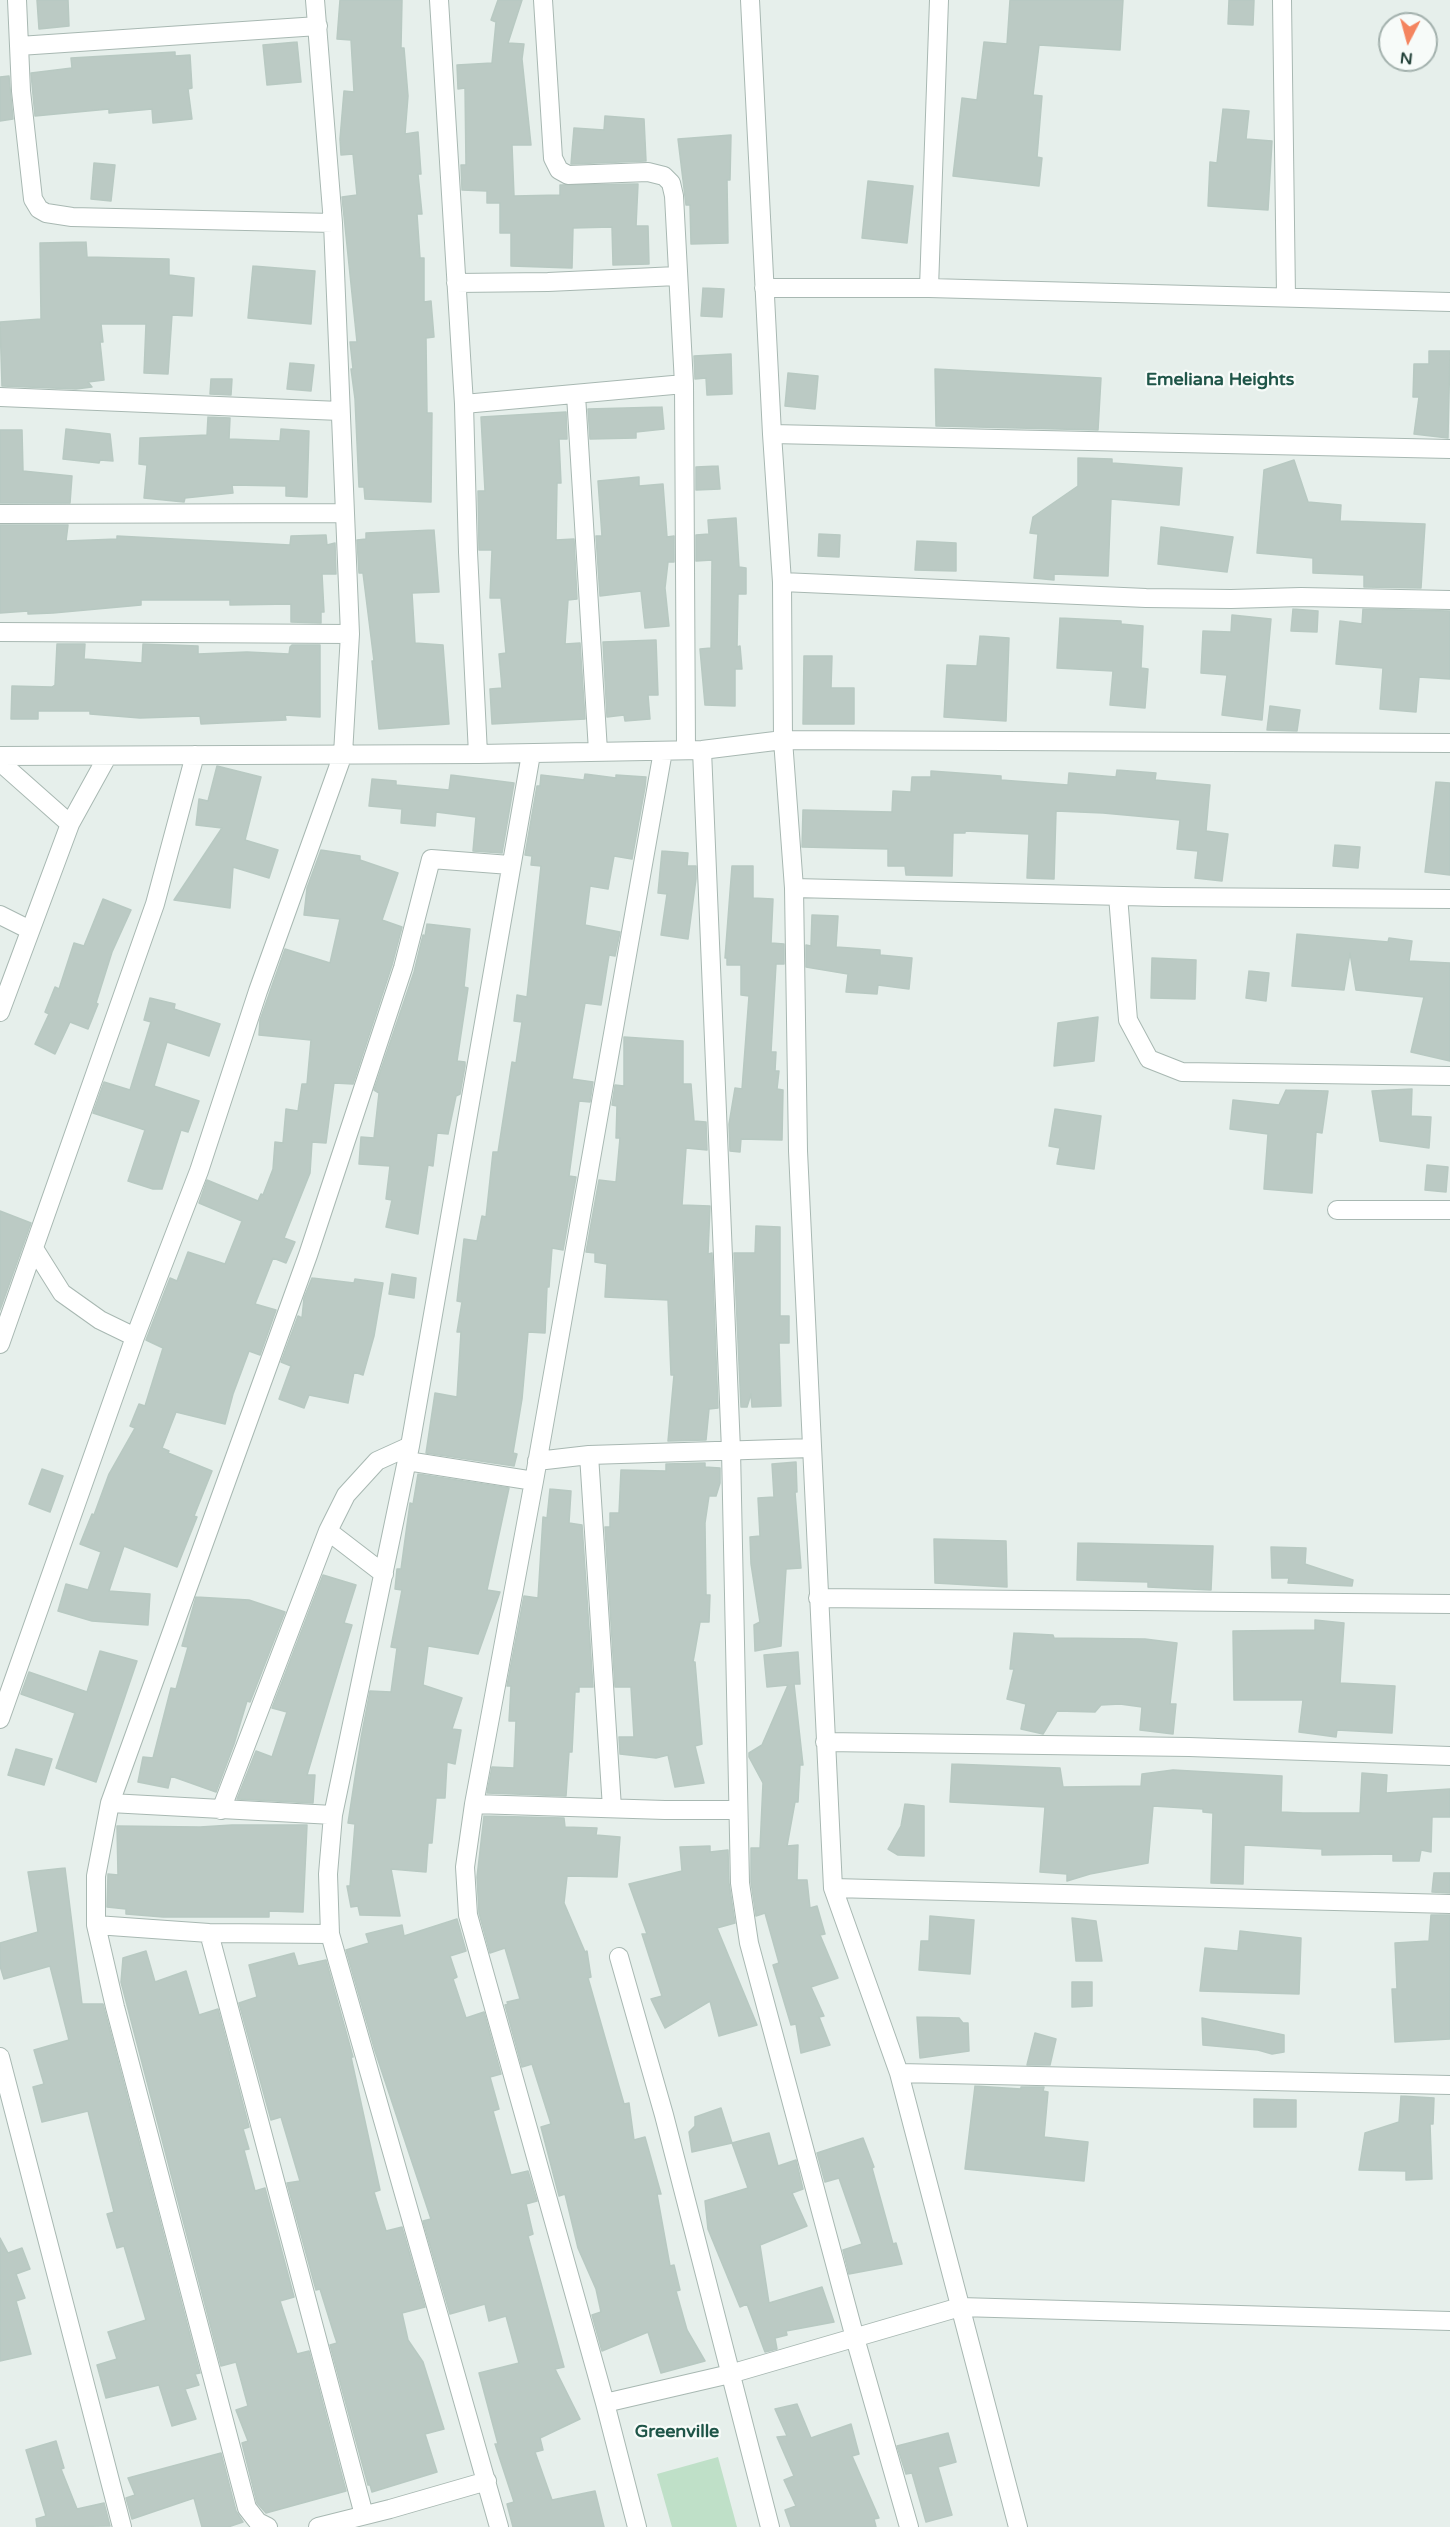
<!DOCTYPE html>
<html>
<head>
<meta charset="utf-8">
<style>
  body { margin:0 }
  #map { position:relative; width:1450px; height:2527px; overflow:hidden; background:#e6efeb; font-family:"Varela Round",sans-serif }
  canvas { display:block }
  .north { position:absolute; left:1378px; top:12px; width:60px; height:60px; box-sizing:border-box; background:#f7fbf9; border:2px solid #a3b1ad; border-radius:50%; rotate:186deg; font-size:16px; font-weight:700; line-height:24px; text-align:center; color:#24423a }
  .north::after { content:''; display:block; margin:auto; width:21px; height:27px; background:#f4845f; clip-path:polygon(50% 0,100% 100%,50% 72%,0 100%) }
</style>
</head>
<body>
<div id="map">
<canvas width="1450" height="2527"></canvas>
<div class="north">N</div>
</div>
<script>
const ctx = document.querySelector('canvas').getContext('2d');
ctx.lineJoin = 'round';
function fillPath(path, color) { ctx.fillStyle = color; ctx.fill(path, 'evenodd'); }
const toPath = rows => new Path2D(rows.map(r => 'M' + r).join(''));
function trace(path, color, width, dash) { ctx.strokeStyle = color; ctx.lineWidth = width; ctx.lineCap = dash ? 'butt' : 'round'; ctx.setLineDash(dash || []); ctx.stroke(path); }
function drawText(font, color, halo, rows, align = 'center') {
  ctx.font = font + ' "Varela Round",sans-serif'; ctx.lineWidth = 4.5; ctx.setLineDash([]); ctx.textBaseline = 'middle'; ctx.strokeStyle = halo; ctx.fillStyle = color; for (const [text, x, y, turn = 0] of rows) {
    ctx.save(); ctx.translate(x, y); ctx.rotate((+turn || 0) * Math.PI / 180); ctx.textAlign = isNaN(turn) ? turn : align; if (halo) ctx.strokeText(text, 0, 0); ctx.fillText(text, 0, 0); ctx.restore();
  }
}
fillPath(toPath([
  [718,2457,737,2527,672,2527,657,2474]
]), '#bfe0c8');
const building = toPath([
  [37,0,68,0,69,26,39,29,37,0],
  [340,0,402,0,401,48,404,48,408,96,405,134,418,132,421,174,418,174,422,214,417,214,420,258,424,258,424,302,431,301,434,337,426,338,427,413,432,413,431,502,365,499,364,487,359,487,355,399,351,369,353,369,350,342,357,342,342,197,357,195,353,154,341,155,340,139,344,91,354,92,351,40,337,39,340,0],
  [498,0,522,0,508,43,524,44,522,59,531,145,512,145,514,196,560,195,560,185,638,184,636,226,648,226,649,264,613,265,612,227,573,228,572,268,511,266,511,233,500,233,500,203,487,203,487,191,462,190,461,165,466,165,465,88,458,89,457,65,492,63,496,22,491,20,498,0],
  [1010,0,1123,0,1120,50,1039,45,1033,95,1042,96,1037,157,1042,158,1039,186,953,176,962,98,977,100,984,42,1007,44,1010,0],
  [1229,0,1254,0,1253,25,1228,24,1229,0],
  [297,42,301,82,267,85,263,45,297,42],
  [175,52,175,56,190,55,192,88,188,89,192,119,153,123,152,109,109,113,109,109,35,116,31,73,72,68,71,58,175,52],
  [9,76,13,119,0,121,0,77,9,76],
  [1223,109,1249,111,1246,139,1272,141,1268,210,1208,206,1210,162,1217,163,1223,109],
  [605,116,644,119,646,161,571,164,574,128,604,130,605,116],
  [731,135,730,180,727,180,728,243,691,244,690,205,686,205,678,139,731,135],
  [94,163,115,165,111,201,91,199,94,163],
  [868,181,913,186,907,243,862,238,868,181],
  [86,242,87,257,169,259,169,275,194,278,192,316,172,315,168,374,144,373,146,324,101,324,103,342,100,342,104,380,88,382,92,387,76,389,2,386,0,322,41,319,40,243,86,242],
  [253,266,315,271,311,324,248,318,253,266],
  [703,288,724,289,722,317,701,316,703,288],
  [1429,351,1450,351,1448,438,1414,434,1419,397,1413,397,1414,364,1429,364,1429,351],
  [731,354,732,394,707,395,706,378,695,379,694,356,731,354],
  [290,363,314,365,311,391,287,389,290,363],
  [935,369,1101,378,1098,430,936,426,935,369],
  [788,373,818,376,815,409,785,406,788,373],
  [211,379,232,379,231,395,210,394,211,379],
  [662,407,664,429,636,432,636,438,590,439,588,409,662,407],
  [566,412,567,439,559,439,561,483,557,483,556,540,574,539,577,599,568,600,565,644,580,643,585,719,492,724,490,689,502,688,499,654,506,653,501,598,490,598,492,550,479,550,478,491,485,491,481,417,566,412],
  [208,417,230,418,229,439,280,441,281,429,309,431,307,497,286,496,286,486,232,485,233,493,185,498,184,502,144,498,147,465,139,464,140,438,207,435,208,417],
  [66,429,110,434,113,461,100,460,99,463,63,459,66,429],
  [0,430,22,430,23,471,72,476,70,503,0,503,0,430],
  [1078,458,1112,459,1112,463,1182,468,1179,505,1111,499,1108,576,1054,574,1054,580,1034,578,1038,534,1030,533,1033,517,1078,486,1078,458],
  [1294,460,1308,502,1341,505,1340,521,1425,524,1421,588,1364,587,1364,575,1313,573,1313,558,1257,553,1264,470,1294,460],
  [718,466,720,489,696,490,696,467,718,466],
  [639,477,639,486,663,484,667,537,674,536,674,562,668,562,665,588,669,626,645,628,641,591,600,596,596,536,602,536,598,481,639,477],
  [736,518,739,567,746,568,746,594,738,594,737,647,740,646,742,669,735,669,735,706,705,705,700,649,711,648,712,560,696,561,696,535,709,534,708,520,736,518],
  [0,525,68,525,66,541,117,539,117,536,290,545,291,536,326,535,327,545,335,543,336,574,322,574,324,612,321,612,321,623,291,622,291,604,230,605,230,600,141,600,141,605,53,613,28,614,28,611,0,613,0,525],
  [1161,527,1233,537,1227,572,1158,564,1161,527],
  [434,530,439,592,412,593,415,643,443,645,449,724,379,729,372,661,374,661,363,573,359,573,357,540,366,539,366,533,434,530],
  [819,534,840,535,839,557,818,556,819,534],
  [917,541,956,543,956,571,915,570,917,541],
  [1293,609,1318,611,1317,632,1291,631,1293,609],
  [1363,609,1450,611,1450,679,1419,677,1416,712,1380,709,1383,668,1336,664,1340,621,1362,624,1363,609],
  [1232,615,1271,619,1262,720,1222,715,1227,675,1201,673,1203,631,1231,632,1232,615],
  [1060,618,1121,621,1121,624,1143,626,1141,668,1148,669,1145,708,1110,705,1113,671,1057,668,1060,618],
  [980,636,1009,638,1006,721,944,717,947,665,977,666,980,636],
  [656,640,658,695,648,695,650,719,625,721,624,715,607,717,603,642,656,640],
  [57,644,85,644,84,659,142,663,143,644,198,646,198,654,247,652,289,654,290,647,292,645,320,645,320,717,285,715,286,720,201,724,200,716,140,718,90,714,90,711,38,711,38,719,11,719,12,686,52,687,55,685,57,644],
  [804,656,832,656,831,688,854,688,854,724,803,724,804,656],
  [1270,706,1300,710,1297,731,1267,730,1270,706],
  [217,766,261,777,245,840,278,850,269,878,233,867,230,908,174,900,222,828,196,825,199,799,208,801,217,766],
  [1117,770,1156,773,1155,780,1210,785,1206,831,1228,834,1222,881,1195,878,1198,851,1177,849,1180,820,1103,813,1056,811,1054,879,1027,878,1029,834,965,831,965,833,953,833,952,876,906,875,905,866,888,866,888,849,802,847,803,810,892,812,893,791,911,792,912,777,931,777,931,771,1001,776,1001,780,1068,785,1069,773,1116,777,1117,770],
  [585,774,616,778,616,775,646,777,645,787,632,859,614,856,608,889,590,886,585,925,620,932,615,956,609,955,601,1005,585,1003,572,1079,593,1082,590,1102,579,1101,569,1176,576,1177,563,1250,552,1248,549,1287,547,1287,545,1333,528,1332,522,1399,513,1453,517,1454,514,1466,426,1453,435,1393,457,1397,461,1332,457,1332,462,1302,457,1301,464,1239,477,1241,482,1216,486,1217,493,1152,498,1152,512,1062,516,1063,522,1022,514,1021,517,995,527,997,541,866,531,865,532,856,525,855,537,786,540,786,541,775,584,780,585,774],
  [451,775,514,783,502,853,473,851,476,817,436,812,435,826,401,823,402,809,369,806,372,779,396,781,396,785,449,790,451,775],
  [1436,782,1450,783,1450,875,1425,872,1436,782],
  [1335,845,1360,847,1358,868,1333,866,1335,845],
  [321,850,360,856,360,860,398,873,382,920,402,927,392,965,353,1084,334,1083,326,1143,312,1142,310,1173,284,1238,295,1242,286,1263,273,1258,255,1304,276,1310,260,1355,249,1351,233,1394,225,1424,176,1412,162,1448,169,1451,168,1453,212,1471,194,1516,197,1517,177,1567,124,1546,109,1591,150,1594,148,1625,92,1621,58,1611,66,1584,88,1590,101,1552,80,1544,92,1514,94,1515,109,1474,135,1428,130,1426,139,1404,145,1406,163,1348,146,1340,170,1278,177,1281,188,1252,225,1264,242,1221,199,1203,207,1180,258,1201,261,1194,263,1195,273,1169,275,1142,283,1143,286,1109,298,1111,302,1084,307,1084,311,1040,259,1035,260,1020,285,949,330,963,340,919,304,915,307,888,321,850],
  [662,851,688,853,687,866,696,866,696,879,688,939,661,935,667,894,658,893,662,851],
  [732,866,753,866,753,898,773,899,771,943,784,944,784,964,776,964,771,1052,776,1052,775,1071,779,1071,777,1089,783,1090,782,1140,741,1139,740,1152,730,1151,729,1124,735,1088,742,1089,749,996,741,995,741,965,727,965,727,958,725,958,732,866],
  [103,899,131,910,112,952,96,1003,98,1004,88,1029,70,1022,55,1054,35,1044,49,1014,45,1012,55,987,59,989,74,943,84,946,103,899],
  [812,915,838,916,836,947,880,950,880,955,912,958,909,989,878,985,877,994,846,992,848,974,806,967,806,945,811,946,812,915],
  [427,924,470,929,464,987,468,988,457,1061,465,1062,465,1066,460,1094,456,1096,448,1134,437,1133,433,1166,428,1165,418,1234,386,1227,392,1200,386,1199,390,1166,359,1164,361,1137,374,1138,379,1093,374,1090,414,972,423,935,425,936,427,924],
  [1297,934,1388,942,1389,938,1412,941,1409,961,1450,963,1450,1061,1411,1052,1424,997,1356,990,1350,953,1344,990,1292,986,1297,934],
  [1152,958,1196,960,1195,999,1151,998,1152,958],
  [1249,971,1269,973,1266,1001,1246,998,1249,971],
  [150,998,175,1004,174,1009,220,1024,209,1056,167,1042,154,1086,199,1101,188,1132,181,1130,162,1189,153,1189,128,1181,145,1130,93,1113,104,1082,130,1090,151,1022,144,1020,150,998],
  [1098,1017,1094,1061,1054,1066,1058,1023,1098,1017],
  [624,1037,683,1041,683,1084,691,1084,694,1121,706,1122,707,1150,686,1148,682,1205,710,1206,708,1254,712,1253,718,1408,709,1409,706,1440,668,1441,674,1375,671,1375,668,1300,605,1297,607,1264,595,1262,595,1253,586,1252,599,1180,616,1182,620,1138,616,1138,617,1106,612,1105,615,1085,624,1086,624,1037],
  [1412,1089,1411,1116,1431,1117,1429,1148,1380,1141,1372,1091,1412,1089],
  [1286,1090,1328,1091,1322,1133,1316,1132,1312,1193,1264,1189,1268,1134,1230,1129,1233,1100,1279,1105,1286,1090],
  [1055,1109,1101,1116,1094,1169,1057,1164,1060,1148,1049,1146,1055,1109],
  [1427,1165,1448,1167,1446,1192,1425,1190,1427,1165],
  [0,1211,31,1223,0,1310,0,1211],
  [756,1226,780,1227,780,1316,789,1316,789,1343,779,1343,781,1406,752,1407,751,1394,747,1407,741,1407,734,1253,755,1253,756,1226],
  [392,1274,416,1278,414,1298,389,1294,392,1274],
  [312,1278,354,1283,355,1279,383,1283,374,1336,363,1375,354,1372,348,1403,309,1395,304,1408,279,1399,291,1366,281,1362,298,1316,302,1318,304,1298,312,1278],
  [796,1462,797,1492,795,1492,801,1568,786,1569,781,1646,755,1651,754,1625,760,1622,751,1564,750,1537,760,1536,758,1498,774,1497,772,1464,796,1462],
  [705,1463,705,1467,720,1468,720,1483,716,1496,709,1496,705,1523,706,1595,710,1595,709,1622,700,1622,693,1662,695,1662,702,1744,695,1746,704,1783,675,1787,668,1755,656,1758,620,1754,619,1737,634,1737,631,1687,615,1687,605,1527,610,1527,610,1513,619,1513,621,1470,666,1471,666,1464,705,1463],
  [42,1469,63,1476,50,1512,29,1504,42,1469],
  [418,1474,509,1488,487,1590,500,1592,478,1654,428,1646,423,1685,462,1698,452,1729,461,1730,455,1764,447,1762,445,1798,436,1798,432,1843,428,1843,426,1872,391,1869,400,1916,360,1915,358,1906,351,1907,347,1886,350,1886,355,1824,348,1823,361,1738,370,1691,391,1692,397,1648,391,1647,402,1590,395,1589,397,1569,401,1569,410,1503,413,1504,418,1474],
  [550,1489,571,1491,569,1523,582,1525,593,1687,579,1687,579,1692,575,1692,572,1752,569,1752,566,1796,487,1793,492,1767,514,1768,516,1721,509,1721,511,1686,507,1686,524,1596,538,1598,543,1517,547,1518,550,1489],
  [934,1539,1006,1541,1007,1587,935,1583,934,1539],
  [1078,1543,1213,1546,1211,1590,1148,1587,1148,1582,1077,1580,1078,1543],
  [1271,1547,1306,1548,1305,1564,1353,1580,1352,1586,1288,1583,1289,1578,1272,1578,1271,1547],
  [323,1575,356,1585,344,1623,352,1625,307,1775,315,1775,313,1803,237,1799,256,1751,272,1757,287,1712,272,1708,323,1575],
  [196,1597,249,1600,285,1612,250,1702,247,1701,234,1744,216,1792,171,1776,168,1788,138,1782,143,1757,153,1758,171,1688,176,1689,188,1647,182,1646,196,1597],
  [1315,1620,1344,1623,1340,1683,1395,1686,1392,1733,1337,1730,1336,1737,1299,1732,1303,1700,1234,1700,1233,1631,1315,1630,1315,1620],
  [1014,1633,1053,1635,1054,1638,1145,1639,1177,1643,1170,1704,1176,1704,1173,1734,1140,1730,1142,1707,1120,1704,1101,1705,1095,1712,1057,1711,1043,1734,1021,1729,1026,1704,1007,1699,1014,1669,1010,1669,1014,1633],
  [100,1651,137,1661,96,1782,56,1768,75,1713,21,1694,29,1672,87,1692,100,1651],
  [798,1652,800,1684,794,1684,803,1765,800,1765,798,1802,795,1802,787,1846,798,1845,797,1880,807,1880,810,1908,817,1906,825,1934,820,1935,838,1978,811,1987,824,2016,819,2017,830,2045,801,2053,796,2024,791,2025,773,1965,779,1963,765,1913,756,1916,751,1882,751,1848,760,1848,763,1783,749,1757,749,1753,762,1745,788,1685,767,1687,764,1655,798,1652],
  [16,1749,52,1759,44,1785,8,1775,16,1749],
  [952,1764,1060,1768,1063,1787,1141,1786,1142,1774,1173,1770,1282,1776,1281,1812,1303,1813,1360,1813,1362,1773,1387,1775,1386,1793,1450,1789,1450,1817,1432,1817,1431,1852,1421,1850,1419,1861,1393,1861,1393,1854,1322,1855,1322,1849,1244,1845,1243,1884,1211,1883,1213,1813,1203,1812,1203,1809,1153,1806,1148,1863,1090,1874,1067,1881,1067,1874,1040,1872,1045,1807,950,1802,952,1764],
  [905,1804,924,1806,924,1856,898,1855,888,1849,901,1826,905,1804],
  [484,1816,564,1818,565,1827,597,1828,596,1835,620,1837,617,1877,567,1876,564,1903,585,1952,587,1951,591,1977,588,1978,624,2104,629,2103,634,2140,645,2137,661,2194,657,2194,670,2266,674,2265,680,2290,676,2291,687,2330,705,2361,661,2373,648,2332,602,2351,592,2315,601,2312,596,2289,578,2248,565,2194,559,2196,541,2127,551,2124,532,2064,522,2067,505,2005,508,2004,507,2002,520,1999,505,1948,490,1953,479,1913,477,1877,484,1816],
  [232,1825,307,1825,303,1912,269,1911,269,1917,163,1917,126,1914,126,1909,107,1907,108,1874,118,1875,117,1826,200,1827,232,1825],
  [710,1846,710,1852,728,1850,729,1883,735,1923,717,1928,757,2025,719,2036,710,2001,665,2028,651,1999,662,1996,642,1934,647,1934,629,1884,682,1871,680,1847,710,1846],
  [65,1868,82,2004,103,2004,200,2373,195,2374,199,2385,185,2389,196,2419,172,2426,159,2385,106,2398,97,2365,117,2359,108,2332,146,2320,124,2246,117,2248,107,2214,114,2212,88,2111,42,2122,33,2087,44,2084,34,2050,69,2040,50,1966,4,1979,0,1966,0,1943,38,1932,28,1872,65,1868],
  [1434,1873,1450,1873,1450,1893,1432,1892,1434,1873],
  [1431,1915,1450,1915,1450,2039,1395,2042,1392,1989,1397,1989,1395,1943,1429,1941,1431,1915],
  [930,1916,974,1920,970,1974,919,1970,921,1941,929,1941,930,1916],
  [1072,1918,1096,1921,1102,1961,1076,1961,1072,1918],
  [457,1919,466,1951,450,1956,457,1977,453,1979,466,2018,484,2012,501,2074,490,2077,499,2109,493,2111,511,2175,528,2171,537,2201,526,2204,533,2234,528,2236,564,2367,555,2369,580,2419,540,2438,543,2450,535,2452,552,2500,595,2491,604,2527,513,2527,507,2504,514,2502,495,2444,498,2444,479,2373,519,2363,506,2316,489,2321,485,2304,450,2314,423,2221,431,2219,375,2051,346,1950,369,1943,366,1934,402,1925,404,1936,457,1919],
  [1240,1931,1301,1938,1299,1994,1200,1991,1205,1948,1238,1951,1240,1931],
  [146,1951,155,1982,186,1971,199,2015,218,2009,249,2127,243,2129,249,2149,244,2150,255,2191,265,2188,294,2297,280,2301,297,2354,309,2351,346,2491,266,2513,257,2503,242,2443,248,2441,236,2410,248,2406,236,2362,221,2366,121,1982,123,1958,146,1951],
  [294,1953,298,1966,326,1960,353,2057,351,2057,380,2190,374,2192,386,2231,402,2227,425,2307,402,2313,408,2340,423,2362,444,2429,425,2434,437,2472,372,2492,370,2485,368,2485,330,2345,337,2343,334,2334,320,2289,316,2290,287,2183,300,2181,281,2117,271,2120,239,2003,257,1997,249,1965,294,1953],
  [1072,1982,1092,1982,1092,2006,1072,2007,1072,1982],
  [917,2017,959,2018,963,2023,968,2023,969,2051,920,2058,917,2017],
  [1202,2018,1284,2035,1284,2052,1272,2054,1258,2050,1203,2045,1202,2018],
  [1035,2033,1056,2039,1050,2065,1027,2065,1035,2033],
  [975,2086,1021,2089,1021,2087,1044,2087,1043,2091,1048,2092,1044,2137,1088,2142,1084,2181,965,2169,975,2086],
  [1401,2096,1434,2098,1433,2124,1430,2124,1432,2179,1406,2180,1406,2171,1359,2170,1365,2133,1399,2122,1401,2096],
  [1254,2099,1296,2100,1296,2127,1254,2127,1254,2099],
  [721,2108,732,2143,692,2152,689,2132,695,2126,695,2117,721,2108],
  [769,2133,778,2166,796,2160,803,2189,792,2193,807,2226,760,2245,769,2303,822,2287,834,2322,786,2331,787,2335,775,2338,777,2349,765,2352,747,2304,740,2307,708,2229,705,2201,748,2188,732,2143,769,2133],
  [863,2138,874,2167,872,2168,893,2244,896,2243,902,2264,849,2274,843,2250,862,2244,839,2178,825,2182,817,2153,863,2138],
  [0,2238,8,2253,22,2248,30,2269,16,2274,25,2298,16,2301,31,2354,0,2361,0,2238],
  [797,2404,811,2438,851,2424,859,2454,852,2456,879,2518,874,2519,876,2527,791,2527,785,2510,796,2506,784,2480,794,2476,777,2437,787,2436,775,2409,797,2404],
  [948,2433,956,2462,938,2467,952,2515,926,2522,912,2473,906,2474,897,2446,948,2433],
  [56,2441,64,2468,61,2469,77,2509,104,2503,110,2526,37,2527,36,2519,46,2516,26,2450,56,2441],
  [221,2453,236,2511,243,2522,228,2527,202,2527,194,2498,132,2519,126,2498,135,2495,128,2478,221,2453]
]);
fillPath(building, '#bbcac4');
trace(building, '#b8c9c2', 1.5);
const minor = toPath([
  [17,0,21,91,33,199,39,209,46,213,72,217,333,223],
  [439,0,464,404,468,552,478,754],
  [543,0,553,158,559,170,568,175,648,172,664,176,671,183,674,196,684,384,686,750],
  [750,0,772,434,782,582,783,740,794,888,798,1151,833,1888,899,2073,1018,2527],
  [1282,0,1286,296],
  [19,46,318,26],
  [456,283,548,282,677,276],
  [764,288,929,288,1450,302],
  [929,288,939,0],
  [576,395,598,751],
  [0,397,340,411],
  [464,404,684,384],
  [772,434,1450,449],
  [0,514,345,513],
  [782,582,1146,598,1231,599,1301,597,1450,600],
  [0,632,350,634],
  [702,750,731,1450,740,1883,749,1943,855,2338,909,2527],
  [0,756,478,754,702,750,783,740,1450,743],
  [0,762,70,824],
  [794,888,1164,897,1450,899],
  [1118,896,1128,1020,1149,1059,1182,1072,1450,1076],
  [0,915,30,930],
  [0,1012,70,824,107,757],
  [1337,1210,1450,1210],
  [35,1250,62,1293,100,1320,135,1337],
  [0,1344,155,904,195,755],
  [589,1455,612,1808],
  [407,1461,534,1481],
  [537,1461,589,1455,811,1448],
  [328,1531,384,1574],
  [818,1598,1450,1604],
  [0,1719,135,1337,199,1171,258,991,343,754,350,634,333,223,315,0],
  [825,1742,1189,1747,1450,1756],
  [110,1803,333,1815],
  [474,1804,665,1810,737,1810],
  [221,1810,328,1531,346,1495,377,1461,410,1446],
  [833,1888,1450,1904],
  [96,1925,209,1933,330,1934],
  [209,1933,364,2515],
  [619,1957,664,2115,770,2527],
  [0,2057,122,2527],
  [899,2073,1450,2085],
  [605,2403,730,2374,960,2307,1450,2321],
  [268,2527,258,2522,247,2508,115,2007,96,1925,96,1876,110,1803,308,1255,403,968,431,859,510,865],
  [318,2527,390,2509,487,2481],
  [499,2527,330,1934,328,1874,333,1815,410,1446,531,754],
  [637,2527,605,2403,468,1915,465,1867,474,1804,534,1481,663,751]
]);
trace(minor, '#a8b8b2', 20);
trace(minor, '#fff', 18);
drawText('bold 18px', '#1f5548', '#f7fbf9', [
  ["Emeliana Heights",1220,380],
  ["Greenville",677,2432]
]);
</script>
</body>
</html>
